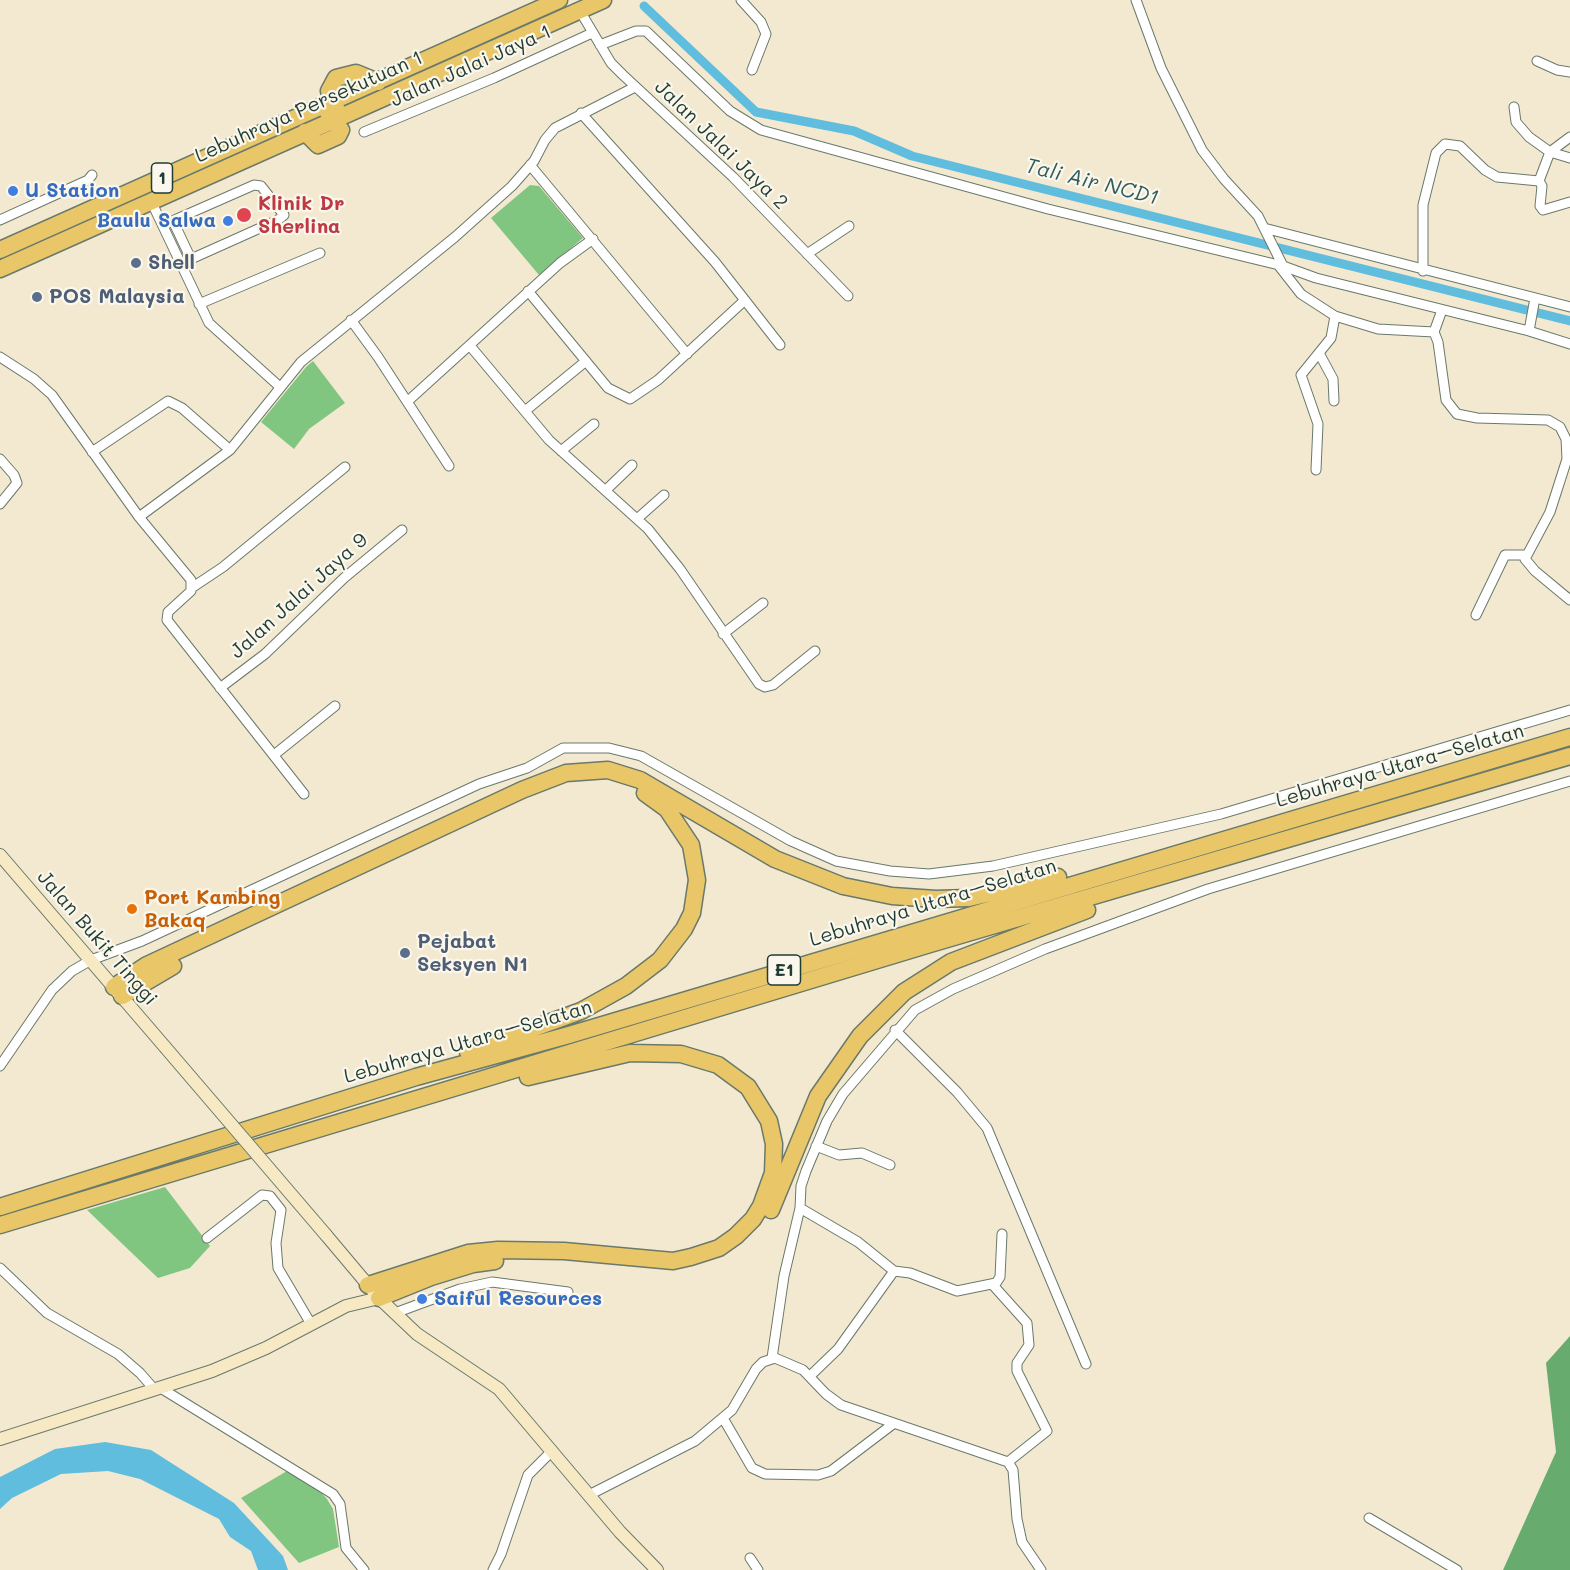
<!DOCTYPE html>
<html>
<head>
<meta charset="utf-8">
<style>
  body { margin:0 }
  canvas { display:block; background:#f3e9d0 }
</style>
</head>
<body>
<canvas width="1570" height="1570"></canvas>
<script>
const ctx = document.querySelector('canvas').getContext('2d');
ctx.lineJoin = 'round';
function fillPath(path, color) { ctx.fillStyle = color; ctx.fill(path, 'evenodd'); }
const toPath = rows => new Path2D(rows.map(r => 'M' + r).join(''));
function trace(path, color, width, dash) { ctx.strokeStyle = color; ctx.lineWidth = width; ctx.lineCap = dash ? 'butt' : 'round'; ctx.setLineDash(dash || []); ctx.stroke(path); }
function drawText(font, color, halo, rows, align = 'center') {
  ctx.font = font + ' Mali,sans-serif'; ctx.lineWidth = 4.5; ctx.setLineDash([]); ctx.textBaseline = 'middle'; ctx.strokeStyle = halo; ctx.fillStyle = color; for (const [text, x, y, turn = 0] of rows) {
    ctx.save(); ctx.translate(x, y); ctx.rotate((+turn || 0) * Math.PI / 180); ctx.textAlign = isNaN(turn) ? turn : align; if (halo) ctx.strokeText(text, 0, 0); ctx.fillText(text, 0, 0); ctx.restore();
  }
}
fillPath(toPath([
  [530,185,539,186,583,238,539,275,491,218],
  [313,361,345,403,309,429,294,449,261,422,306,367],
  [165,1187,210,1246,190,1268,158,1278,87,1210],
  [287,1471,319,1490,327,1499,333,1509,339,1547,299,1563,241,1498]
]), '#81c680');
fillPath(toPath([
  [1570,1336,1570,1570,1503,1570,1556,1452,1546,1363]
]), '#68ab6e');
fillPath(toPath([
  [105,1442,151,1450,234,1503,283,1556,288,1570,258,1570,251,1551,230,1537,219,1519,140,1479,108,1471,61,1474,12,1498,0,1509,0,1477,55,1449]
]), '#60bdde');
trace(toPath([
  [644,6,756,112,854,131,912,156,1570,321]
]), '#60bdde', 9);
const street = toPath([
  [741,0,761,22,766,34,752,70],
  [1136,0,1161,68,1202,150,1224,179,1258,216,1283,266],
  [580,11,611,63,623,75,733,177,848,296],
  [600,45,636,31,646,31,730,111,761,130,1048,209,1283,266,1316,278,1529,331,1570,344],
  [1537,61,1557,70,1570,72],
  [1514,107,1516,122,1529,137,1550,152,1570,158],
  [581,113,715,262,780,345],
  [364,132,494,78,592,33],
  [530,165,687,354],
  [1539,181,1550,152,1570,137],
  [151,201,209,323,280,387],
  [0,220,88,180,92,175],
  [173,221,191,259,187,262],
  [163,225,254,185,261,186,284,215,278,220,191,259],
  [1264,228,1570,307],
  [807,254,849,226],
  [1279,266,1301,294,1335,316,1378,329,1434,332,1438,342,1446,400,1457,414,1477,418,1548,420,1560,427,1566,439,1567,459,1550,512,1525,559,1535,571,1570,600],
  [1423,271,1423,205,1436,153,1445,144,1460,146,1485,170,1497,177,1539,181,1542,186,1540,206,1543,210,1570,202],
  [528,291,608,388,630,399,658,380,745,300],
  [199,304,320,253],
  [351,320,378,357,449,466],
  [1529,331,1535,298],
  [1434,332,1442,310],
  [471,347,549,440,648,529,680,569,759,684,765,687,773,685,815,651],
  [1319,353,1333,379,1334,401],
  [0,357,34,379,52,395,139,517,191,580,191,591,168,612,167,620,304,794],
  [408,401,560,263,593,239],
  [525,411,586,361],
  [561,451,594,424],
  [92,452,168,401,182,408,230,450],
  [0,459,14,475,17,483,0,504],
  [1316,470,1318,424,1301,375,1331,338,1335,316],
  [606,490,632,465],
  [139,517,230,450,301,362,455,237,512,186,534,161,545,140,555,128,635,87],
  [638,518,664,495],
  [193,587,223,567,345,467],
  [1476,615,1505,555,1526,555],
  [723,634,763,603],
  [220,688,265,654,344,578,402,530],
  [274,755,335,706],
  [895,1030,957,1092,987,1128,1086,1364],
  [0,1066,52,990,72,971,91,960,142,941,479,784,527,768,563,748,609,748,641,756,791,841,836,861,890,871,929,874,993,866,1221,814,1570,710],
  [816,1146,839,1155,862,1153,890,1165],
  [800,1208,858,1242,894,1271],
  [207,1238,262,1195,270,1196,281,1210,276,1243,278,1268,311,1324],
  [0,1268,47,1313,118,1354,140,1373,154,1389],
  [992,1284,1027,1323,1029,1345,1017,1363,1017,1371,1047,1431,1008,1462],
  [395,1313,460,1289,492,1282,568,1292],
  [772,1358,784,1276,800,1208,801,1186,806,1171,827,1121,843,1094,915,1010,953,989,1045,949,1208,889,1570,781],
  [810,1376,838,1349,894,1271,910,1273,957,1291,996,1283,1000,1277,1002,1234],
  [159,1387,333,1494,340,1504,346,1548,364,1570],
  [723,1418,752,1468,765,1474,818,1475,831,1471,893,1424],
  [1008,1462,1013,1470,1017,1519,1022,1542,1041,1570],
  [589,1495,695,1441,732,1410,756,1369,763,1362,775,1358,803,1370,826,1394,841,1405,1008,1462],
  [1369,1518,1457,1570],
  [750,1558,758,1570],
  [493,1570,501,1554,528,1475,552,1451]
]);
const secondary = toPath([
  [0,855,165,1047],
  [326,1235,379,1298,417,1334,499,1389,620,1532,657,1570],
  [0,1439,212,1371,266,1348,346,1306,379,1298]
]);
const highway = toPath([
  [337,110,332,102,329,91,336,78,356,73,378,82],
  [305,132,318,145,338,136,341,130,327,111],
  [0,250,559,0],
  [0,269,603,0],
  [114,987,147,965,522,790,566,773,608,770,640,780,775,859,843,886,892,896,936,899,969,898,1058,877],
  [122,996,173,966],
  [468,1052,581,1011,626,986,660,960,684,929,692,913,697,880,691,845,667,809,645,793],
  [0,1207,416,1077,569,1035,1570,737],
  [771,1210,818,1096,860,1036,904,992,951,962,1087,910],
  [0,1225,930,944,1570,756],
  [368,1285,468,1253,498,1250,564,1251,673,1261,691,1257,719,1248,736,1236,753,1219,761,1206,773,1173,774,1144,769,1121,748,1087,718,1065,681,1054,630,1053,528,1077],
  [379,1298,431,1277,473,1264,495,1261]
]);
trace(street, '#69796b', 11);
trace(secondary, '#69796b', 14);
trace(highway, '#69796b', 19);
trace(street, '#fff', 9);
trace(secondary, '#f6e9c3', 12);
trace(highway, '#e9c769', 16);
const secondaryBridge = toPath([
  [165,1047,326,1235]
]);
trace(secondaryBridge, '#69796b', 14, []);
trace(secondaryBridge, '#f6e9c3', 12);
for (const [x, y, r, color] of [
  [13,191,6,"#3f7fe0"],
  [244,215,8,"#e0444e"],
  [228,221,6,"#3f7fe0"],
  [136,263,6,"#5c6f8a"],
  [37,297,6,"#5c6f8a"],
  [132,909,6,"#e8710a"],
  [405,953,6,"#5c6f8a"],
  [422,1299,6,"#3f7fe0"]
]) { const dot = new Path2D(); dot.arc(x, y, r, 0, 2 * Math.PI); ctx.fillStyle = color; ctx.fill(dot); trace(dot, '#fbf7ec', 2); }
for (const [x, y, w] of [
  [162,178,21],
  [784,970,33]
]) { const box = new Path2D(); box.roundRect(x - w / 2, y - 15, w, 30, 4.5); ctx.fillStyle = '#fbf7ec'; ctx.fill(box); trace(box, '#1f3d34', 1.5); }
drawText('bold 18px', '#1f3d34', null, [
  ["1",162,178],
  ["E1",784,970]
]);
drawText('20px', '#1f3d34', '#fbf7ec', [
  ["Jalan Jalai Jaya 1",471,66,-24],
  ["Lebuhraya Persekutuan 1",309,107,-24],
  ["Jalan Jalai Jaya 2",721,145,44],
  ["Jalan Jalai Jaya 9",299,596,-42],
  ["Lebuhraya Utara–Selatan",1400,766,-16],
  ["Lebuhraya Utara–Selatan",933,903,-17],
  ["Jalan Bukit Tinggi",97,938,49],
  ["Lebuhraya Utara–Selatan",468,1042,-16]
]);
drawText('bold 20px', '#366cbe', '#fbf7ec', [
  ["U Station",25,191],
  ["Baulu Salwa",216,221,"right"],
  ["Saiful Resources",434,1299]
], 'left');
drawText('bold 20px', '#be3a42', '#fbf7ec', [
  ["Klinik Dr",258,204],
  ["Sherlina",258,227]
], 'left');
drawText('bold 20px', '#4e5e75', '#fbf7ec', [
  ["Shell",148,263],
  ["POS Malaysia",49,297],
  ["Pejabat",417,942],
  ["Seksyen N1",417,965]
], 'left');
drawText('bold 20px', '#c56008', '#fbf7ec', [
  ["Port Kambing",144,898],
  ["Bakaq",144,921]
], 'left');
drawText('italic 21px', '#2f5d5e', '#fbf7ec', [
  ["Tali Air NCD1",1092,182,14]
]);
</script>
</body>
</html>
